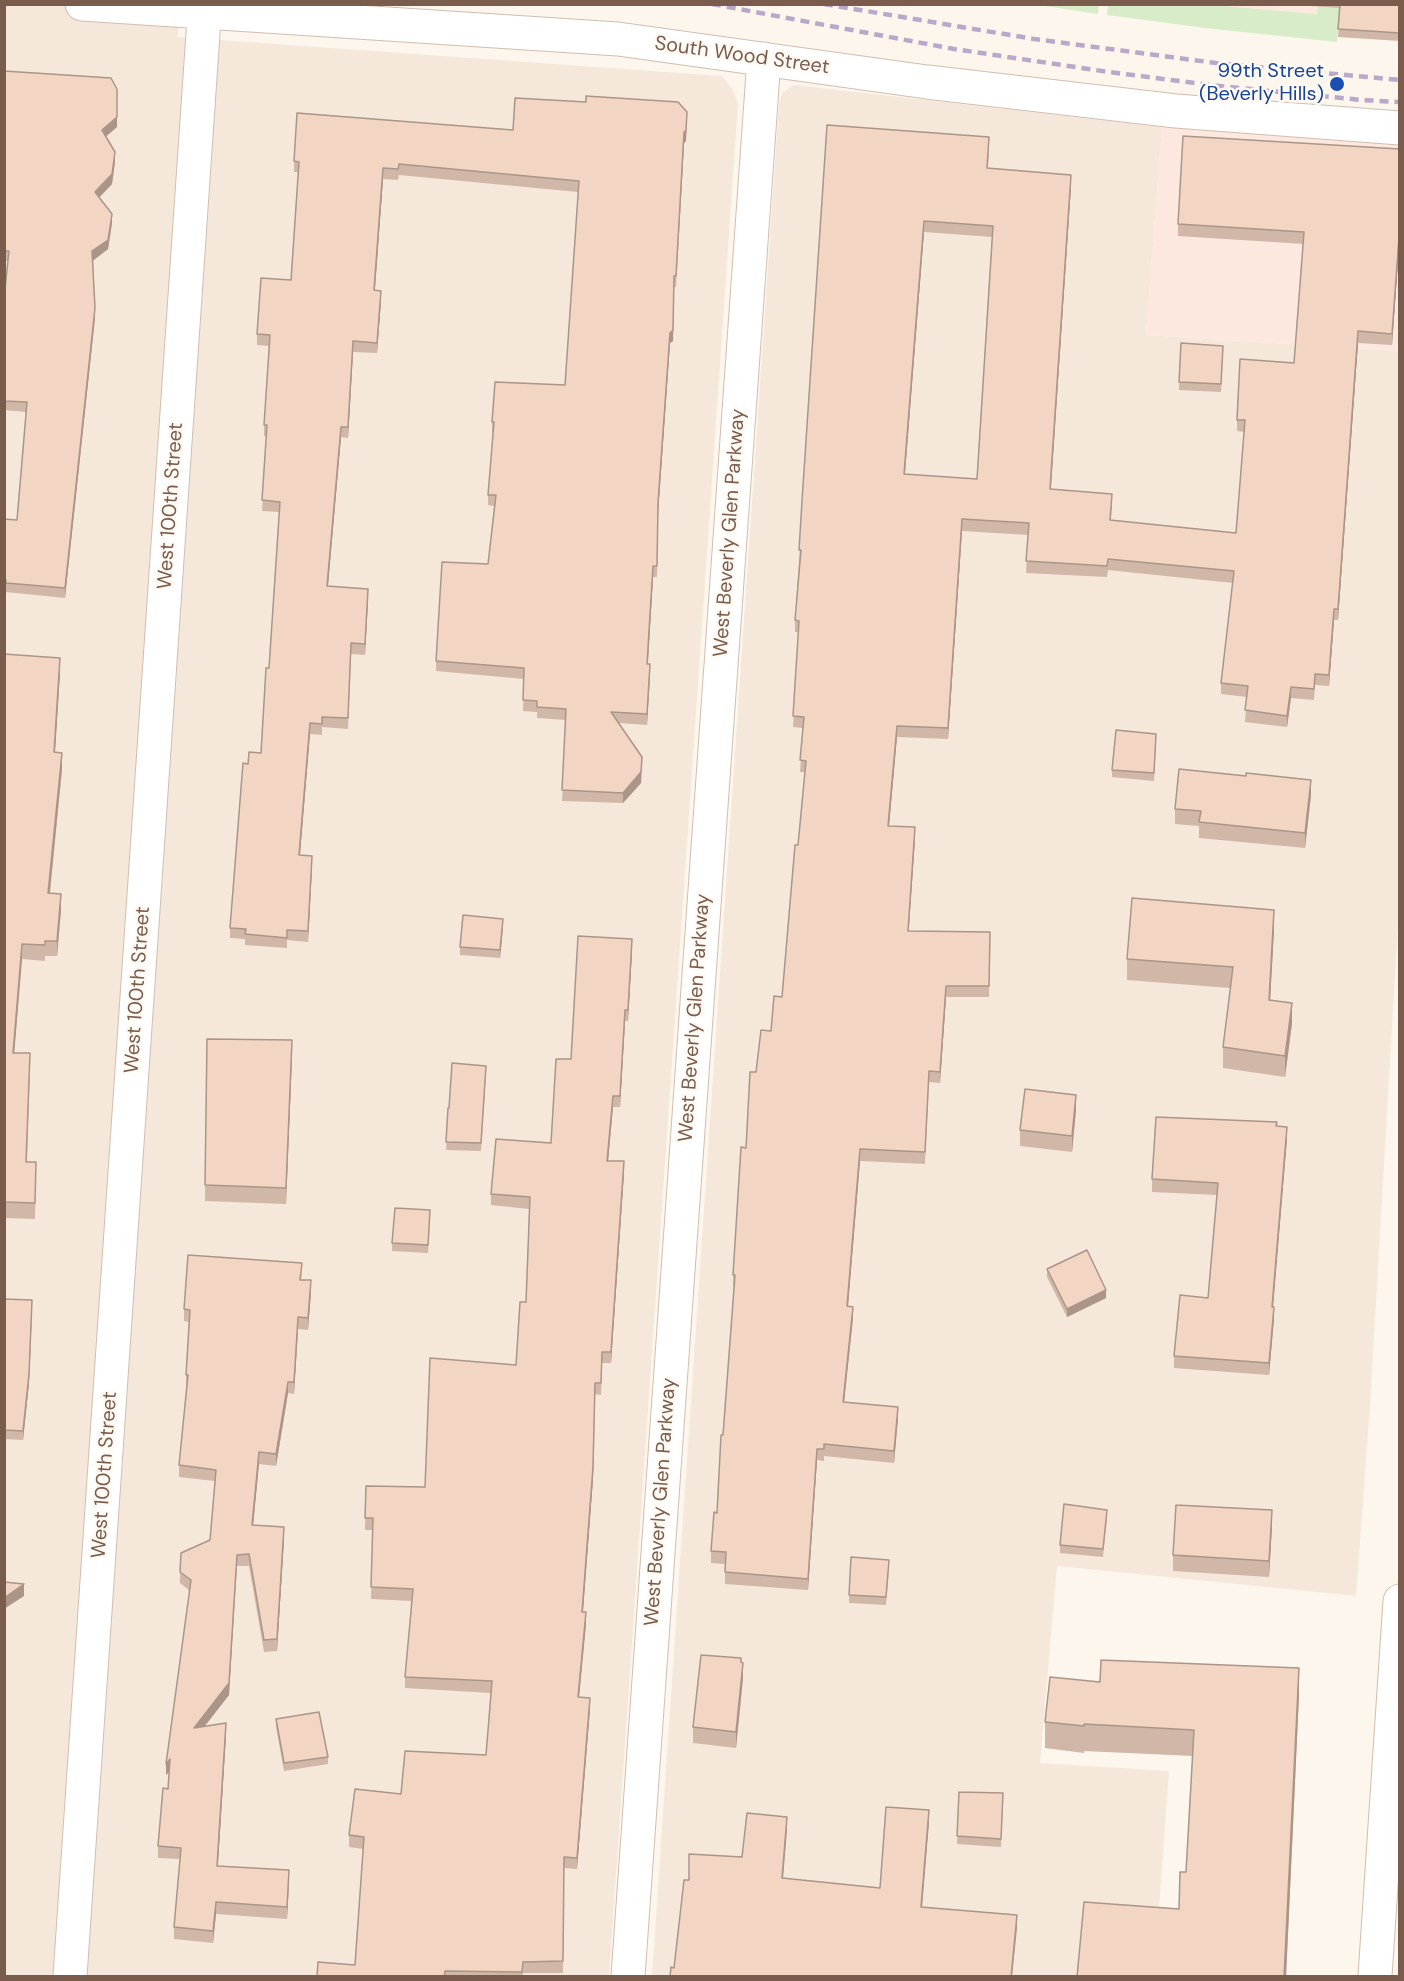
<!DOCTYPE html>
<html>
<head>
<meta charset="utf-8">
<style>
  body { margin:0 }
  #map { position:relative; width:1404px; height:1981px; overflow:hidden; background:#fdf6ec; font-family:"DM Sans",sans-serif }
  canvas { display:block }
  .frame { position:absolute; inset:0; border:6px solid #7a5c4d; pointer-events:none }
</style>
</head>
<body>
<div id="map">
<canvas width="1404" height="1981"></canvas>
<div class="frame"></div>
</div>
<script>
const ctx = document.querySelector('canvas').getContext('2d');
ctx.lineJoin = 'round';
function fillPath(path, color) { ctx.fillStyle = color; ctx.fill(path, 'evenodd'); }
const toPath = rows => new Path2D(rows.map(r => 'M' + r).join(''));
function trace(path, color, width, dash) { ctx.strokeStyle = color; ctx.lineWidth = width; ctx.lineCap = dash ? 'butt' : 'round'; ctx.setLineDash(dash || []); ctx.stroke(path); }
function drawText(font, color, halo, rows, align = 'center') {
  ctx.font = font + ' "DM Sans",sans-serif'; ctx.lineWidth = 5; ctx.setLineDash([]); ctx.textBaseline = 'middle'; ctx.strokeStyle = halo; ctx.fillStyle = color; for (const [text, x, y, turn = 0] of rows) {
    ctx.save(); ctx.translate(x, y); ctx.rotate((+turn || 0) * Math.PI / 180); ctx.textAlign = isNaN(turn) ? turn : align; if (halo) ctx.strokeText(text, 0, 0); ctx.fillText(text, 0, 0); ctx.restore();
  }
}
fillPath(toPath([
  [5,5,180,5,178,37,722,76,733,90,738,103,609,1976,5,1976],
  [794,85,1162,127,1146,335,1399,351,1399,907,1370,1405,1356,1596,1057,1566,1040,1763,1169,1771,1154,1976,652,1976,779,104,782,93]
]), '#f5e8da');
fillPath(toPath([
  [1212,5,1318,5,1318,14],
  [1162,127,1399,143,1399,351,1146,335]
]), '#fde8e0');
fillPath(toPath([
  [1108,4,1212,5,1317,14,1318,5,1340,5,1337,42,1205,28,1107,15],
  [1039,5,1099,5,1098,14]
]), '#d8ecc9');
const minor = toPath([
  [82,4,618,39,927,82,1176,111,1400,128],
  [70,1976,205,4],
  [628,1976,764,59],
  [1375,1976,1400,1601]
]);
trace(minor, '#d1beb0', 35);
trace(minor, '#fff', 33);
trace(toPath([
  [712,4,954,49,1109,72,1210,85,1362,100,1400,102],
  [824,4,1034,39,1216,63,1400,80]
]), '#b9a8c9', 4.5, [9, 6]);
fillPath(toPath([
  [1283,4,1400,4,1400,41,1338,37,1340,8],
  [4,71,117,127,106,136,115,162,112,184,99,197,112,223,108,249,93,261,95,318,65,598,6,592,6,590,4,590,4,519,17,520,26,412,4,410,4,298,8,261,4,261],
  [687,122,686,141,684,143,676,287,674,287,673,341,670,343,658,514,657,577,653,577,648,664,650,675,647,725,619,723,642,768,641,783,623,803,562,801,566,720,537,718,537,712,523,711,524,679,436,671,436,661,488,564,494,506,488,505,488,495,493,432,492,432,492,422,565,385,578,192,399,175,398,180,383,179,375,290,381,301,377,353,353,352,348,438,341,437,328,586,368,600,365,655,351,654,348,729,322,727,322,735,310,734,300,855,312,867,308,942,287,940,287,948,245,945,245,939,230,938,230,928,248,764,261,753,269,668,279,512,262,511,267,436,264,436,264,425,269,346,257,345,257,334,291,280,298,172,294,172,294,161,513,130],
  [827,125,989,148,988,168,1071,186,1051,489,1112,505,1111,520,1236,533,1244,432,1237,431,1237,420,1294,363,1304,244,1178,236,1178,224,1400,149,1400,235,1392,345,1358,343,1338,620,1334,620,1329,686,1315,685,1314,700,1291,698,1287,727,1245,722,1247,697,1221,694,1221,683,1233,583,1108,570,1107,577,1026,573,1028,535,962,531,948,739,897,737,889,826,915,839,908,931,990,932,989,997,946,997,940,1083,929,1082,925,1164,860,1161,848,1306,853,1318,844,1402,898,1418,894,1463,824,1456,824,1461,817,1460,808,1590,725,1584,725,1564,711,1563,711,1551,717,1513,734,1286,733,1286,733,1275,746,1148,756,1072,771,1031,782,997,798,845,805,772,800,772,803,728,793,727,799,632,795,632,795,620,799,561],
  [924,232,992,237,977,479,905,474],
  [1223,354,1221,392,1179,390,1179,382],
  [4,654,60,673,55,752,62,769,50,893,61,910,57,956,45,956,45,961,22,959,14,1053,30,1069,27,1162,36,1162,35,1219,4,1218],
  [1156,742,1154,781,1112,777,1112,770],
  [1246,776,1311,795,1305,848,1199,838,1199,826,1175,824,1175,809],
  [503,927,500,958,460,955,460,947],
  [1274,930,1270,1000,1292,1023,1285,1077,1223,1068,1223,1047,1230,988,1127,980,1127,959],
  [632,951,628,1021,625,1021,620,1107,613,1107,608,1161,624,1173,611,1363,602,1363,601,1395,595,1394,593,1479,583,1612,586,1624,579,1697,590,1709,577,1869,564,1868,563,1973,523,1973,523,1977,317,1977,355,1965,363,1849,349,1847,349,1835,401,1794,486,1755,491,1693,405,1688,405,1677,412,1601,371,1599,373,1530,365,1530,366,1486,425,1487,516,1365,526,1302,529,1209,491,1205,491,1194,551,1143,571,1059],
  [207,1039,292,1056,286,1204,205,1201],
  [486,1074,481,1151,446,1150,449,1108],
  [1076,1110,1072,1152,1020,1146,1020,1130],
  [1277,1126,1287,1139,1273,1307,1274,1319,1269,1375,1174,1368,1174,1356,1208,1298,1217,1195,1152,1192,1152,1179],
  [430,1218,428,1253,392,1251,392,1243],
  [1047,1269,1106,1298,1067,1317,1047,1277],
  [302,1274,301,1280,311,1292,308,1330,298,1329,294,1394,288,1393,276,1466,259,1464,253,1525,284,1539,277,1651,264,1652,249,1566,237,1566,229,1695,204,1726,226,1735,218,1866,289,1882,287,1919,216,1914,213,1943,174,1939,174,1927,180,1859,158,1858,158,1846,168,1789,169,1772,166,1775,190,1591,180,1583,180,1572,210,1540,215,1481,179,1477,179,1465,187,1387,186,1386,186,1375,189,1322,184,1321,184,1309],
  [4,1299,32,1309,29,1383,23,1440,4,1439],
  [1107,1518,1103,1557,1060,1553,1060,1545],
  [1272,1526,1269,1577,1173,1571,1173,1555],
  [889,1568,886,1605,849,1603,849,1595],
  [741,1662,743,1678,736,1748,693,1743,693,1727],
  [1100,1682,1299,1695,1286,1977,1077,1977,1179,1909,1186,1872,1193,1756,1084,1751,1084,1753,1045,1748,1045,1722],
  [276,1719,328,1757,328,1764,284,1771,276,1727],
  [959,1792,1003,1793,1001,1847,957,1844]
]), '#d1b7a8');
fillPath(toPath([
  [117,89,117,127,102,140,102,130],
  [687,112,686,141,684,143,676,287,684,132],
  [115,152,115,162,112,184,95,202,95,192],
  [383,168,383,179,374,301,374,290],
  [1071,175,1071,186,1050,500,1050,489],
  [112,214,112,223,108,249,92,261,92,251],
  [924,221,924,232,904,486,904,474],
  [1400,223,1400,235,1392,345,1392,334],
  [674,276,673,341,670,343,658,514,657,577,658,503],
  [381,291,381,301,377,353,377,343],
  [95,308,95,318,65,598,65,588],
  [1358,331,1358,343,1338,620,1338,609],
  [353,341,353,352,348,438,348,427],
  [341,427,341,437,327,597,327,586],
  [962,519,962,531,948,739,948,728],
  [653,566,653,577,647,675,647,664],
  [368,589,368,600,365,655,365,644],
  [1334,609,1334,620,1329,686,1329,675],
  [60,658,60,673,54,768,54,752],
  [650,664,650,675,647,725,647,714],
  [1291,687,1291,698,1287,727,1287,716],
  [310,723,310,734,299,866,299,855],
  [897,726,897,737,888,837,888,826],
  [62,753,62,769,48,909,48,893],
  [642,757,641,783,623,803,623,793],
  [1311,780,1311,795,1305,848,1305,833],
  [915,827,915,839,908,942,908,931],
  [312,856,312,867,308,942,308,931],
  [61,894,61,910,57,956,57,941],
  [1274,910,1274,930,1269,1021,1269,1000],
  [503,919,503,927,500,958,500,950],
  [632,939,632,951,628,1021,628,1010],
  [22,944,22,959,13,1068,13,1053],
  [946,986,946,997,940,1083,940,1072],
  [1292,1003,1292,1023,1285,1077,1285,1056],
  [625,1010,625,1021,620,1107,620,1096],
  [292,1040,292,1056,286,1204,286,1188],
  [1076,1095,1076,1110,1072,1152,1072,1136],
  [613,1096,613,1107,607,1173,607,1161],
  [1287,1127,1287,1139,1272,1319,1272,1307],
  [860,1149,860,1161,847,1318,847,1306],
  [624,1161,624,1173,611,1363,611,1352],
  [311,1280,311,1292,308,1330,308,1318],
  [1106,1290,1106,1298,1067,1317,1067,1309],
  [853,1307,853,1318,843,1413,843,1402],
  [1274,1307,1274,1319,1269,1375,1269,1363],
  [32,1309,29,1383,23,1440,23,1431],
  [298,1317,298,1329,294,1394,294,1382],
  [288,1382,288,1393,276,1466,276,1454],
  [595,1383,593,1479,582,1624,582,1612],
  [898,1407,898,1418,894,1463,894,1451],
  [817,1449,817,1460,808,1590,808,1579],
  [259,1452,259,1464,252,1537,252,1525],
  [1272,1510,1272,1526,1269,1577,1269,1561],
  [284,1527,284,1539,277,1651,277,1639],
  [237,1555,229,1695,194,1740,194,1728],
  [24,1584,24,1596,4,1609,4,1598],
  [586,1612,586,1624,578,1708,578,1697],
  [743,1663,743,1678,736,1748,736,1732],
  [1299,1668,1299,1695,1286,1977,1284,1977],
  [590,1698,590,1709,577,1869,577,1858],
  [226,1723,226,1735,217,1878,217,1866],
  [170,1759,170,1771,166,1775,166,1764],
  [929,1810,929,1823,921,1920,921,1907],
  [787,1817,787,1830,782,1891,782,1878],
  [289,1870,289,1882,287,1919,287,1907],
  [216,1902,216,1914,213,1943,213,1931],
  [1017,1915,1017,1928,1012,1977,1011,1977]
]), '#aa9588');
const building = toPath([
  [1340,4,1400,4,1400,33,1338,29,1340,4],
  [4,71,111,78,117,89,117,117,102,130,115,152,112,174,95,192,112,214,108,240,92,251,95,308,65,588,6,583,6,580,4,580,4,519,17,520,27,402,4,401,4,298,9,251,4,251,4,71],
  [586,96,678,102,687,112,686,131,684,132,676,276,674,276,673,330,670,333,658,503,657,566,653,566,647,664,650,664,647,714,611,712,642,757,641,772,623,793,562,790,566,709,537,707,537,701,523,700,524,668,436,661,442,562,488,564,496,495,488,495,494,422,492,422,495,382,565,385,579,181,399,164,398,169,383,168,374,290,381,291,377,343,353,341,348,427,341,427,327,586,368,589,365,644,351,643,348,718,322,717,322,724,310,723,299,855,312,856,308,931,287,930,287,938,245,934,246,929,230,928,243,763,248,764,249,752,261,753,266,668,269,668,280,502,262,500,267,425,264,425,270,335,257,334,261,278,291,280,299,162,294,161,297,113,513,130,515,98,586,102,586,96],
  [827,125,989,137,987,168,1071,175,1050,489,1112,494,1110,520,1236,533,1245,420,1237,420,1240,359,1294,363,1304,232,1178,224,1183,136,1400,149,1400,223,1392,334,1358,331,1338,609,1334,609,1329,675,1315,674,1314,689,1291,687,1287,716,1245,710,1248,686,1221,683,1234,571,1108,559,1107,566,1026,561,1029,523,962,519,948,728,897,726,888,826,915,827,908,931,990,932,989,986,946,986,940,1072,929,1071,925,1152,860,1149,847,1306,853,1307,843,1402,898,1407,894,1451,824,1444,824,1449,817,1449,808,1579,725,1572,726,1552,711,1551,714,1512,717,1513,721,1435,723,1435,735,1275,733,1275,741,1147,746,1148,750,1072,756,1072,761,1030,771,1031,774,996,782,997,795,845,798,845,806,761,800,760,804,717,793,716,799,621,795,620,801,550,799,550,802,501,827,125],
  [924,221,993,226,977,479,904,474,924,221],
  [1181,343,1223,346,1221,384,1179,382,1181,343],
  [4,654,60,658,54,752,62,753,48,893,61,894,57,941,45,941,45,945,22,944,13,1053,30,1053,26,1162,36,1162,35,1203,4,1202,4,654],
  [1116,730,1156,734,1154,773,1112,770,1116,730],
  [1179,769,1246,776,1246,773,1311,780,1305,833,1199,822,1201,811,1175,809,1179,769],
  [1132,898,1274,910,1269,1000,1292,1003,1285,1056,1223,1047,1233,967,1127,959,1132,898],
  [463,915,503,919,500,950,460,947,463,915],
  [578,936,632,939,628,1010,625,1010,620,1096,613,1096,607,1161,624,1161,611,1352,602,1352,601,1383,595,1383,593,1467,582,1612,586,1612,578,1697,590,1698,577,1858,564,1857,563,1961,523,1962,522,1972,445,1971,444,1977,317,1977,318,1962,355,1965,364,1837,349,1835,355,1789,401,1794,405,1751,486,1755,492,1681,405,1677,413,1589,371,1587,373,1518,365,1518,366,1486,425,1487,430,1358,516,1365,520,1302,526,1302,530,1197,491,1194,496,1139,551,1143,556,1059,571,1059,578,936],
  [207,1039,292,1040,286,1188,205,1185,207,1039],
  [452,1063,486,1066,481,1143,446,1142,448,1108,449,1108,452,1063],
  [1025,1089,1076,1095,1072,1136,1020,1130,1025,1089],
  [1156,1117,1277,1122,1276,1126,1287,1127,1272,1307,1274,1307,1269,1363,1174,1356,1180,1295,1208,1298,1218,1183,1152,1179,1156,1117],
  [395,1208,430,1210,428,1245,392,1243,395,1208],
  [1087,1250,1106,1290,1067,1309,1047,1269,1087,1250],
  [188,1255,302,1263,300,1280,311,1280,308,1318,298,1317,294,1382,288,1382,276,1454,259,1452,252,1525,284,1527,277,1639,264,1640,249,1554,237,1555,229,1683,194,1728,226,1723,217,1866,289,1870,287,1907,216,1902,213,1931,174,1927,181,1848,158,1846,163,1788,168,1789,170,1759,166,1764,191,1580,180,1572,181,1553,210,1540,216,1470,179,1465,188,1375,186,1375,190,1310,184,1309,188,1255],
  [4,1299,32,1300,29,1374,23,1431,4,1430,4,1299],
  [1064,1504,1107,1510,1103,1549,1060,1545,1064,1504],
  [1176,1505,1272,1510,1269,1561,1173,1555,1176,1505],
  [851,1557,889,1560,886,1597,849,1595,851,1557],
  [4,1582,24,1584,4,1598,4,1582],
  [701,1655,741,1658,741,1662,743,1663,736,1732,693,1727,701,1655],
  [1101,1660,1299,1668,1284,1977,1077,1977,1084,1902,1179,1909,1180,1872,1186,1872,1194,1730,1084,1724,1084,1726,1045,1722,1050,1677,1100,1682,1101,1660],
  [319,1712,328,1757,284,1763,276,1719,319,1712],
  [959,1792,1003,1793,1001,1839,957,1836,959,1792],
  [886,1807,929,1810,921,1907,1017,1915,1011,1977,670,1977,671,1967,674,1968,684,1880,689,1880,689,1854,742,1857,747,1813,787,1817,782,1878,880,1888,886,1807]
]);
fillPath(building, '#f3d5c3');
trace(building, '#aa9588', 1.5);
for (const [x, y, r, color] of [
  [1337,84,8,"#1a4fb4"]
]) { const dot = new Path2D(); dot.arc(x, y, r, 0, 2 * Math.PI); ctx.fillStyle = color; ctx.fill(dot); trace(dot, '#fffaf3', 2); }
drawText('20px', '#7a5c4d', '#fffaf3', [
  ["South Wood Street",742,56,8],
  ["West 100th Street",171,506,-86],
  ["West Beverly Glen Parkway",730,533,-86],
  ["West 100th Street",138,990,-86],
  ["West Beverly Glen Parkway",695,1018,-86],
  ["West 100th Street",105,1475,-86],
  ["West Beverly Glen Parkway",661,1502,-86]
]);
drawText('20px', '#164399', '#fffaf3', [
  ["99th Street",1324,72],
  ["(Beverly Hills)",1324,95]
], 'right');
</script>
</body>
</html>
